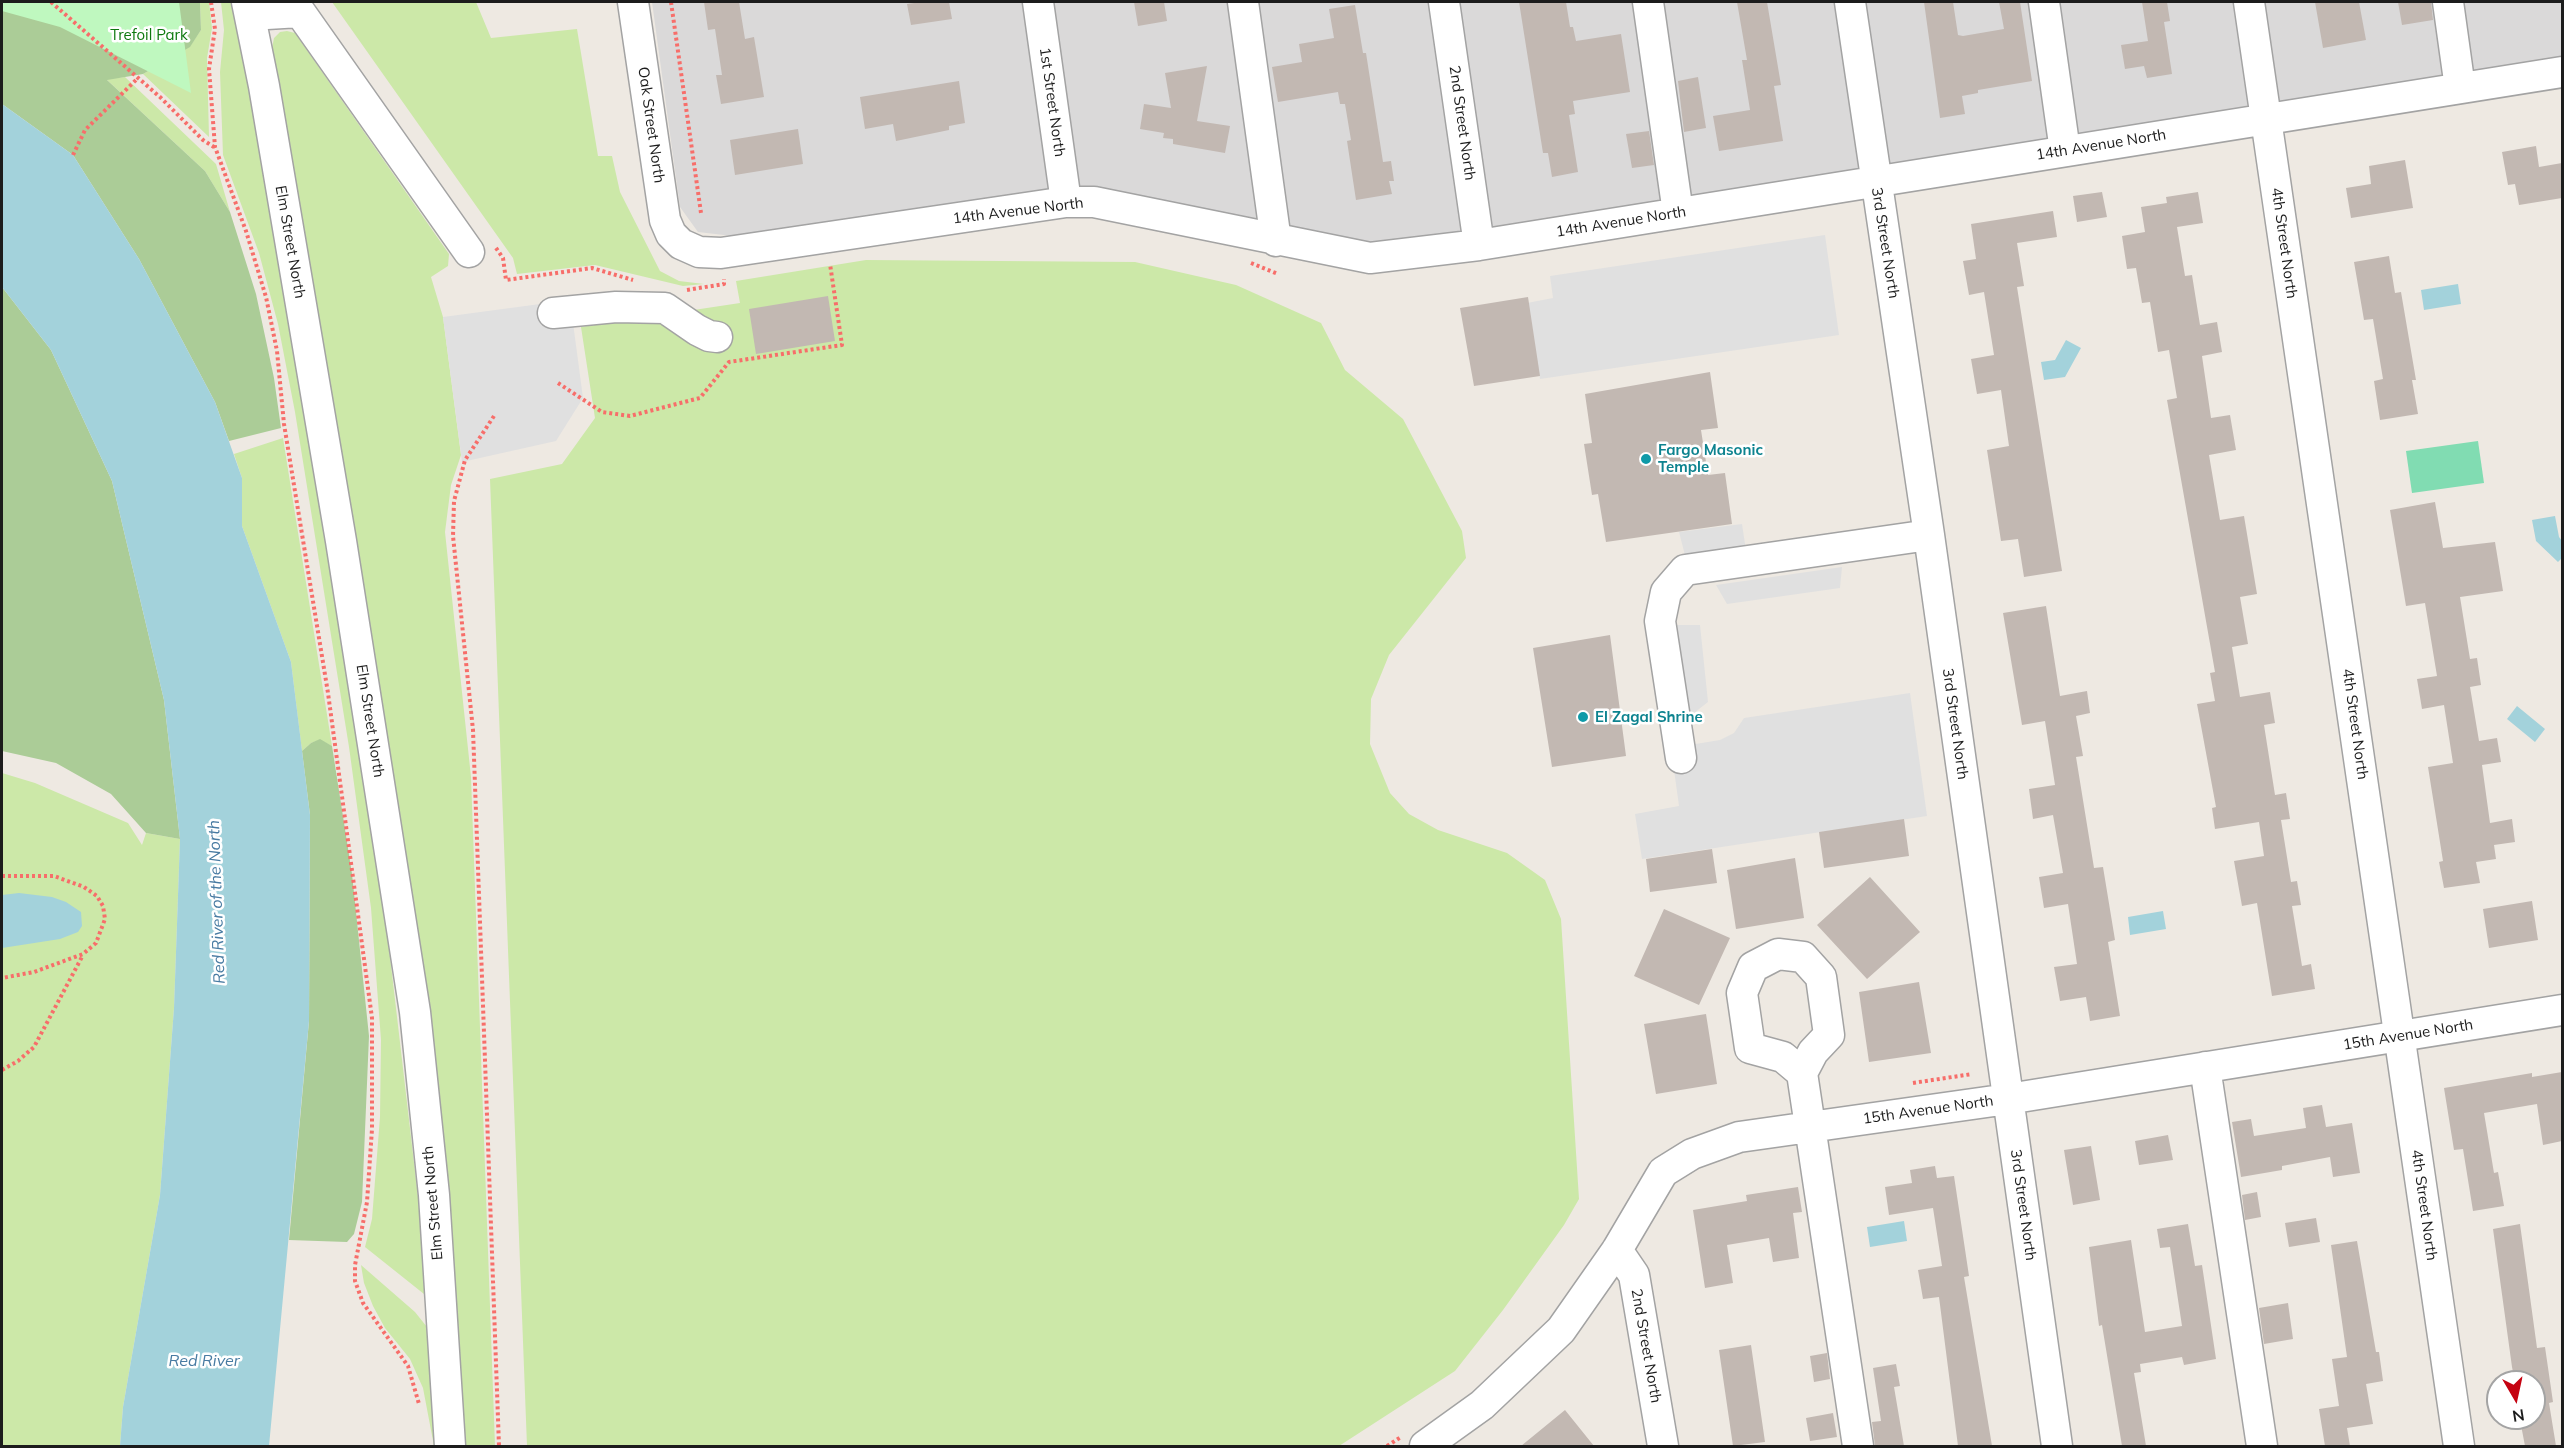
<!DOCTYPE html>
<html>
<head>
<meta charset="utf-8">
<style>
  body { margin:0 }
  #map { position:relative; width:2564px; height:1448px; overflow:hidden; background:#eee9e2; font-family:Mulish,sans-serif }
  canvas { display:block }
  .frame { position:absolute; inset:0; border:3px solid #1c1c1c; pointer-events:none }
  .north { position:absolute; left:2486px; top:1370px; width:60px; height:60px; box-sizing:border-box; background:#fff; border:2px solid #a4a4a4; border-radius:50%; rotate:171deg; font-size:16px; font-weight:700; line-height:24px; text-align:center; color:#1c1c1c }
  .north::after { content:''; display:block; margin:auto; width:21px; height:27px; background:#c50311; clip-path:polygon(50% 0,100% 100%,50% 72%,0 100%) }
</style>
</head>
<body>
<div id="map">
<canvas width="2564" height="1448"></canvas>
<div class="frame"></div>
<div class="north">N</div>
</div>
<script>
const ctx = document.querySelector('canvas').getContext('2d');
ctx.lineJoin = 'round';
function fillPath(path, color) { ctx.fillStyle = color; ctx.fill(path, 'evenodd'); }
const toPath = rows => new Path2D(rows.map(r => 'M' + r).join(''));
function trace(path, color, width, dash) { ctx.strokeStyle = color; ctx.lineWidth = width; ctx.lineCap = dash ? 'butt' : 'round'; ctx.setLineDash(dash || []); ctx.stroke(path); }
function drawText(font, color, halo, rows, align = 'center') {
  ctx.font = font + ' Mulish,sans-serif'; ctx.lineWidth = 5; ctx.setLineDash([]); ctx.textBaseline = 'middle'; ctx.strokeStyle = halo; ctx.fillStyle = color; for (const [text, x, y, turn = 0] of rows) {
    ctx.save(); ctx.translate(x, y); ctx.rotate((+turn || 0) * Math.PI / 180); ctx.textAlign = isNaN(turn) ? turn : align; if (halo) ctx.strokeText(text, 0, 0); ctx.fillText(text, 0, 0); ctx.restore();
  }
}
fillPath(toPath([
  [652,2,2562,2,2562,59,1404,243,1382,245,1151,202,741,237,698,232,680,207]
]), '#dad9d9');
fillPath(toPath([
  [200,2,209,2,212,28,207,58,209,137,143,74,190,46,201,30],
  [221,2,232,2,248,70,293,316,387,931,418,1197,426,1290,424,1294,365,1247,372,1219,380,1117,381,1040,371,908,349,747,295,412,278,324,259,253,223,155,220,72,224,30],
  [332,2,476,2,491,38,577,29,598,156,612,156,620,192,660,271,679,281,704,284,683,286,595,265,517,274,513,258],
  [287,31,295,33,449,254,448,266,431,277,443,317,461,455,451,485,445,532,471,777,495,1446,465,1446,456,1315,412,914,379,684,272,48,274,38,280,32],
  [125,77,216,164,230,212,205,171,106,79],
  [866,260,1135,262,1236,285,1321,323,1345,370,1403,419,1462,531,1466,558,1389,655,1371,699,1370,744,1390,793,1409,814,1438,830,1507,853,1545,880,1561,919,1579,1199,1564,1225,1503,1310,1455,1371,1339,1446,527,1446,490,479,562,464,595,418,581,327,740,303,736,281],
  [283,438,332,746,320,740,311,743,302,751,291,662,242,526,242,478,234,454],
  [2,773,35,783,128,823,142,845,146,833,180,839,174,1008,160,1195,123,1407,120,1446,2,1446],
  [361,1265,415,1312,427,1327,440,1446,434,1446,423,1388,410,1359,385,1328,373,1306,364,1283]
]), '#cce8a8');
fillPath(toPath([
  [2,2,200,2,201,30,190,47,143,74,107,80,205,171,230,212,256,294,274,378,281,428,229,441,215,402,139,259,73,155,2,104],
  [2,287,51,350,112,481,164,700,180,839,146,833,111,794,56,763,2,751],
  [320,739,332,746,352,874,369,1036,362,1202,354,1234,347,1242,289,1240,309,1021,310,815,302,751,311,743]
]), '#abcc97');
fillPath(toPath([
  [2,2,179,2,191,93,60,27,2,11]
]), '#bff8bf');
fillPath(toPath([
  [2478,441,2484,483,2412,493,2406,451]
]), '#81dcb2');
fillPath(toPath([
  [1825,235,1839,335,1540,379,1527,303,1553,298,1550,276],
  [570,300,583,398,556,441,462,462,443,317],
  [1742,524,1747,557,1688,567,1679,532],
  [1842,567,1840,588,1727,604,1716,585],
  [1672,625,1700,625,1708,702,1690,716],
  [1910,693,1927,816,1642,859,1635,814,1679,806,1671,748,1720,740,1734,733,1744,718]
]), '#e0e0e0');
fillPath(toPath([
  [2,104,73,155,139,259,215,402,242,478,242,526,291,662,310,815,309,1021,269,1446,120,1446,123,1407,160,1195,174,1008,180,839,164,700,112,481,51,350,2,287],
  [2458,284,2461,304,2424,310,2421,290],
  [2066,340,2081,348,2065,377,2044,380,2041,362,2055,360],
  [2555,516,2559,537,2562,541,2562,558,2558,562,2536,541,2532,520],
  [2517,706,2545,729,2535,742,2507,719],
  [19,893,52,897,66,902,81,912,82,926,78,932,60,939,2,948,2,895],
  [2163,911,2166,929,2130,935,2128,917],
  [1904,1221,1907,1241,1870,1247,1867,1227]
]), '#a3d2db');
fillPath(toPath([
  [704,2,739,2,745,39,754,37,764,97,721,104,716,75,722,75,715,29,708,30],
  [921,2,949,2,952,19,911,25,907,4],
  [1134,2,1164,2,1167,21,1138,26],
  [1519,2,1566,2,1570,27,1573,27,1576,41,1621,34,1630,92,1573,101,1575,114,1569,115,1578,172,1552,177,1548,153,1543,153],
  [1737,2,1767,2,1781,85,1774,86,1783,141,1719,151,1713,116,1750,110,1742,60,1747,60],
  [1924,2,1953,2,1958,35,1963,36,2004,29,1999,2,2020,2,2032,81,1978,90,1978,93,1962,96,1965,114,1940,118],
  [2142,2,2167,2,2170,21,2164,22,2172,74,2147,78,2144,66,2125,69,2121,45,2148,41],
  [2315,2,2359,2,2366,40,2323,48],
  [2398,2,2431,2,2433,20,2402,25],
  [1355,5,1363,53,1366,53,1383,162,1391,161,1394,181,1389,181,1392,194,1356,200,1347,141,1351,140,1345,104,1340,104,1338,92,1278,102,1272,67,1302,62,1299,44,1334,38,1329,9],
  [1207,66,1197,121,1230,126,1225,153,1173,144,1173,139,1163,138,1164,133,1140,129,1144,104,1171,108,1165,73],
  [1698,77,1706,128,1684,132,1678,81],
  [959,81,965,123,949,126,949,130,896,141,893,124,865,129,860,97],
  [798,129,803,164,735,175,730,140],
  [1649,131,1654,165,1632,168,1626,134],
  [2536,146,2539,167,2562,163,2562,198,2519,205,2515,184,2508,185,2502,152],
  [2405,160,2413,208,2351,218,2346,188,2371,184,2369,166],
  [2102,192,2107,217,2077,222,2073,196],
  [2198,192,2203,223,2177,227,2185,276,2192,275,2200,325,2217,322,2222,352,2202,356,2211,418,2230,415,2236,450,2209,455,2220,520,2244,516,2257,594,2240,597,2248,644,2232,647,2240,697,2270,692,2275,723,2264,725,2275,795,2286,793,2290,819,2281,820,2291,882,2297,881,2301,905,2292,906,2302,966,2311,964,2315,989,2272,996,2257,903,2242,906,2234,861,2264,856,2259,822,2215,829,2212,808,2216,807,2197,704,2215,701,2210,673,2215,672,2167,400,2177,398,2169,350,2158,352,2150,302,2142,303,2136,268,2127,269,2122,236,2145,232,2141,207,2167,203,2166,197],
  [2053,211,2057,237,2017,243,2024,286,2017,287,2062,571,2024,577,2018,539,2001,541,1987,450,2009,446,2001,390,1977,394,1971,359,1994,355,1984,292,1969,295,1963,261,1976,259,1971,224],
  [2389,256,2395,293,2401,292,2416,380,2412,380,2418,414,2380,420,2374,381,2383,379,2373,319,2364,320,2354,262],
  [828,296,835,341,756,354,749,309],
  [1528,297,1540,376,1474,386,1460,308],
  [1710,372,1718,428,1701,430,1708,475,1725,473,1732,524,1606,542,1598,494,1592,495,1584,444,1592,443,1585,394],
  [2435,502,2443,548,2495,542,2503,591,2460,597,2470,659,2477,658,2481,685,2470,687,2479,741,2497,738,2501,762,2482,765,2490,823,2512,819,2515,842,2494,845,2496,859,2476,862,2480,883,2444,888,2439,862,2443,861,2428,767,2453,763,2444,705,2422,709,2417,679,2437,676,2425,603,2406,606,2390,510],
  [2046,606,2060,696,2087,691,2090,713,2076,716,2083,756,2076,757,2094,868,2103,867,2115,940,2108,942,2120,1016,2090,1021,2086,997,2060,1001,2054,967,2077,964,2068,904,2044,908,2039,877,2063,873,2053,815,2033,819,2029,789,2055,785,2045,721,2022,725,2003,613],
  [1610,635,1626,756,1552,767,1533,648],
  [1904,819,1909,856,1824,868,1819,832],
  [1712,849,1717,883,1650,892,1646,859],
  [1795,858,1804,918,1736,929,1727,870],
  [1870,877,1920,932,1867,979,1817,925],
  [2532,901,2538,940,2489,948,2483,909],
  [1664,909,1730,938,1699,1005,1634,976],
  [1919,982,1931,1053,1869,1062,1859,992],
  [1706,1014,1717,1084,1656,1094,1644,1024],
  [2562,1072,2562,1141,2543,1145,2537,1104,2484,1113,2494,1173,2498,1172,2504,1206,2473,1211,2463,1149,2454,1150,2444,1088,2532,1073,2532,1077],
  [2322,1105,2326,1127,2352,1123,2360,1173,2333,1177,2330,1157,2282,1166,2282,1170,2241,1177,2232,1122,2251,1119,2254,1136,2306,1128,2303,1108],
  [2168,1135,2173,1160,2139,1165,2135,1141],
  [2091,1146,2100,1200,2073,1205,2064,1150],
  [1935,1166,1937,1178,1954,1176,1969,1276,1964,1277,1992,1446,1958,1446,1939,1297,1923,1299,1918,1270,1942,1266,1933,1208,1889,1215,1885,1187,1912,1183,1910,1170],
  [1798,1187,1802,1212,1793,1213,1799,1258,1773,1262,1769,1238,1727,1245,1733,1283,1705,1288,1693,1210,1747,1201,1746,1195],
  [2257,1192,2261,1217,2245,1220,2242,1195],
  [2316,1218,2320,1242,2289,1247,2285,1223],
  [2188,1224,2195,1266,2202,1265,2216,1359,2184,1365,2182,1357,2140,1364,2141,1372,2134,1373,2146,1446,2122,1446,2102,1325,2099,1326,2089,1247,2131,1240,2145,1332,2182,1326,2170,1247,2160,1248,2157,1229],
  [2520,1224,2537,1348,2545,1347,2553,1402,2549,1403,2556,1446,2525,1446,2521,1425,2534,1423,2534,1382,2515,1382,2512,1367,2493,1229],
  [2357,1241,2376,1352,2379,1352,2383,1381,2366,1384,2373,1424,2347,1428,2350,1446,2325,1446,2319,1409,2339,1406,2332,1359,2347,1357,2331,1245],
  [2288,1303,2293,1339,2264,1344,2259,1308],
  [1751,1345,1765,1442,1733,1446,1719,1350],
  [1827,1353,1830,1379,1814,1382,1810,1356],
  [1896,1364,1900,1386,1894,1387,1904,1446,1875,1446,1872,1422,1881,1421,1873,1368],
  [1565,1410,1594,1446,1521,1446],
  [1833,1413,1837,1437,1810,1441,1806,1418]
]), '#c2b8b2');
const minor = toPath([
  [247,2,264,86,341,541,415,1012,434,1195,450,1446],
  [633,2,665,220,671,234,681,244,699,252,721,253,1066,202,1094,202,1370,258,1479,245,2562,72],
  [1038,2,1066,202],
  [1243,2,1276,241],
  [1444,2,1479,245],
  [1648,2,1678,213],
  [1850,2,1929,535,2057,1446],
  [2044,2,2065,151],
  [2249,2,2459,1446],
  [2448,2,2460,88],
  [250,15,300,12,469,252],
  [553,313,616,307,665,308,697,330,709,336,717,337],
  [1681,758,1660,621,1666,592,1685,570,1929,535],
  [2205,1067,2262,1446],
  [1802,1073,1813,1052,1829,1035,1821,977,1803,957,1778,954,1753,967,1742,993,1750,1048,1783,1057,1802,1073,1858,1446],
  [1617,1250,1634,1275,1663,1446],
  [1425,1446,1482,1405,1561,1330,1617,1250,1663,1172,1692,1154,1739,1137,2008,1099,2562,1010]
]);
trace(minor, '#a3a3a3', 33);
trace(toPath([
  [51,2,160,97,203,140,214,147],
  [211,2,215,29,209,69,215,147,246,231,266,297,277,351,284,424,328,693,372,1018,372,1129,367,1202,355,1265,355,1281,363,1303,408,1366,419,1404],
  [671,2,701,213],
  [73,155,85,130,138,78],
  [496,248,503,258,506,280,592,268,633,280],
  [1251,263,1278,274],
  [687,290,724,284,724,279],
  [558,383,602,412,630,416,700,398,729,362,842,345,830,264],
  [494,416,465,460,454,501,453,536,473,730,499,1446],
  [2,876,54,876,84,887,97,896,103,906,105,919,96,943,83,954,34,972,2,978],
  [2,1070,18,1061,34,1047,83,955],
  [1913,1083,1972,1074],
  [1387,1446,1401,1437]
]), '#f76e6a', 4, [3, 3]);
trace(minor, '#fff', 30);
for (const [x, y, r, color] of [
  [1646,459,6,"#0f9aa8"],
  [1583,717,6,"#0f9aa8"]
]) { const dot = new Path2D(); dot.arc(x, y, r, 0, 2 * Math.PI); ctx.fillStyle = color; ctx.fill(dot); trace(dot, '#fff', 2); }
drawText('15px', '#0d780e', '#fff', [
  ["Trefoil Park",149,35]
]);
drawText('15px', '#1c1c1c', '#fff', [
  ["1st Street North",1052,102,82],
  ["2nd Street North",1462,123,82],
  ["Oak Street North",651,125,82],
  ["14th Avenue North",2101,145,-9],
  ["14th Avenue North",1018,211,-7],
  ["14th Avenue North",1621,222,-9],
  ["Elm Street North",290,242,80],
  ["3rd Street North",1885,243,81],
  ["4th Street North",2284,243,82],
  ["Elm Street North",370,721,81],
  ["3rd Street North",1955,724,82],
  ["4th Street North",2355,724,82],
  ["15th Avenue North",2408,1035,-9],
  ["15th Avenue North",1928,1110,-8],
  ["Elm Street North",433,1203,-95],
  ["3rd Street North",2023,1205,82],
  ["4th Street North",2424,1205,82],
  ["2nd Street North",1646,1346,80]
]);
drawText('bold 15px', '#0d838f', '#fff', [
  ["Fargo Masonic",1658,450],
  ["Temple",1658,467],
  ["El Zagal Shrine",1595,717]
], 'left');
drawText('italic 16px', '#487ba2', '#fff', [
  ["Red River of the North",217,902,-92],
  ["Red River",204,1361]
]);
</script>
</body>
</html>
